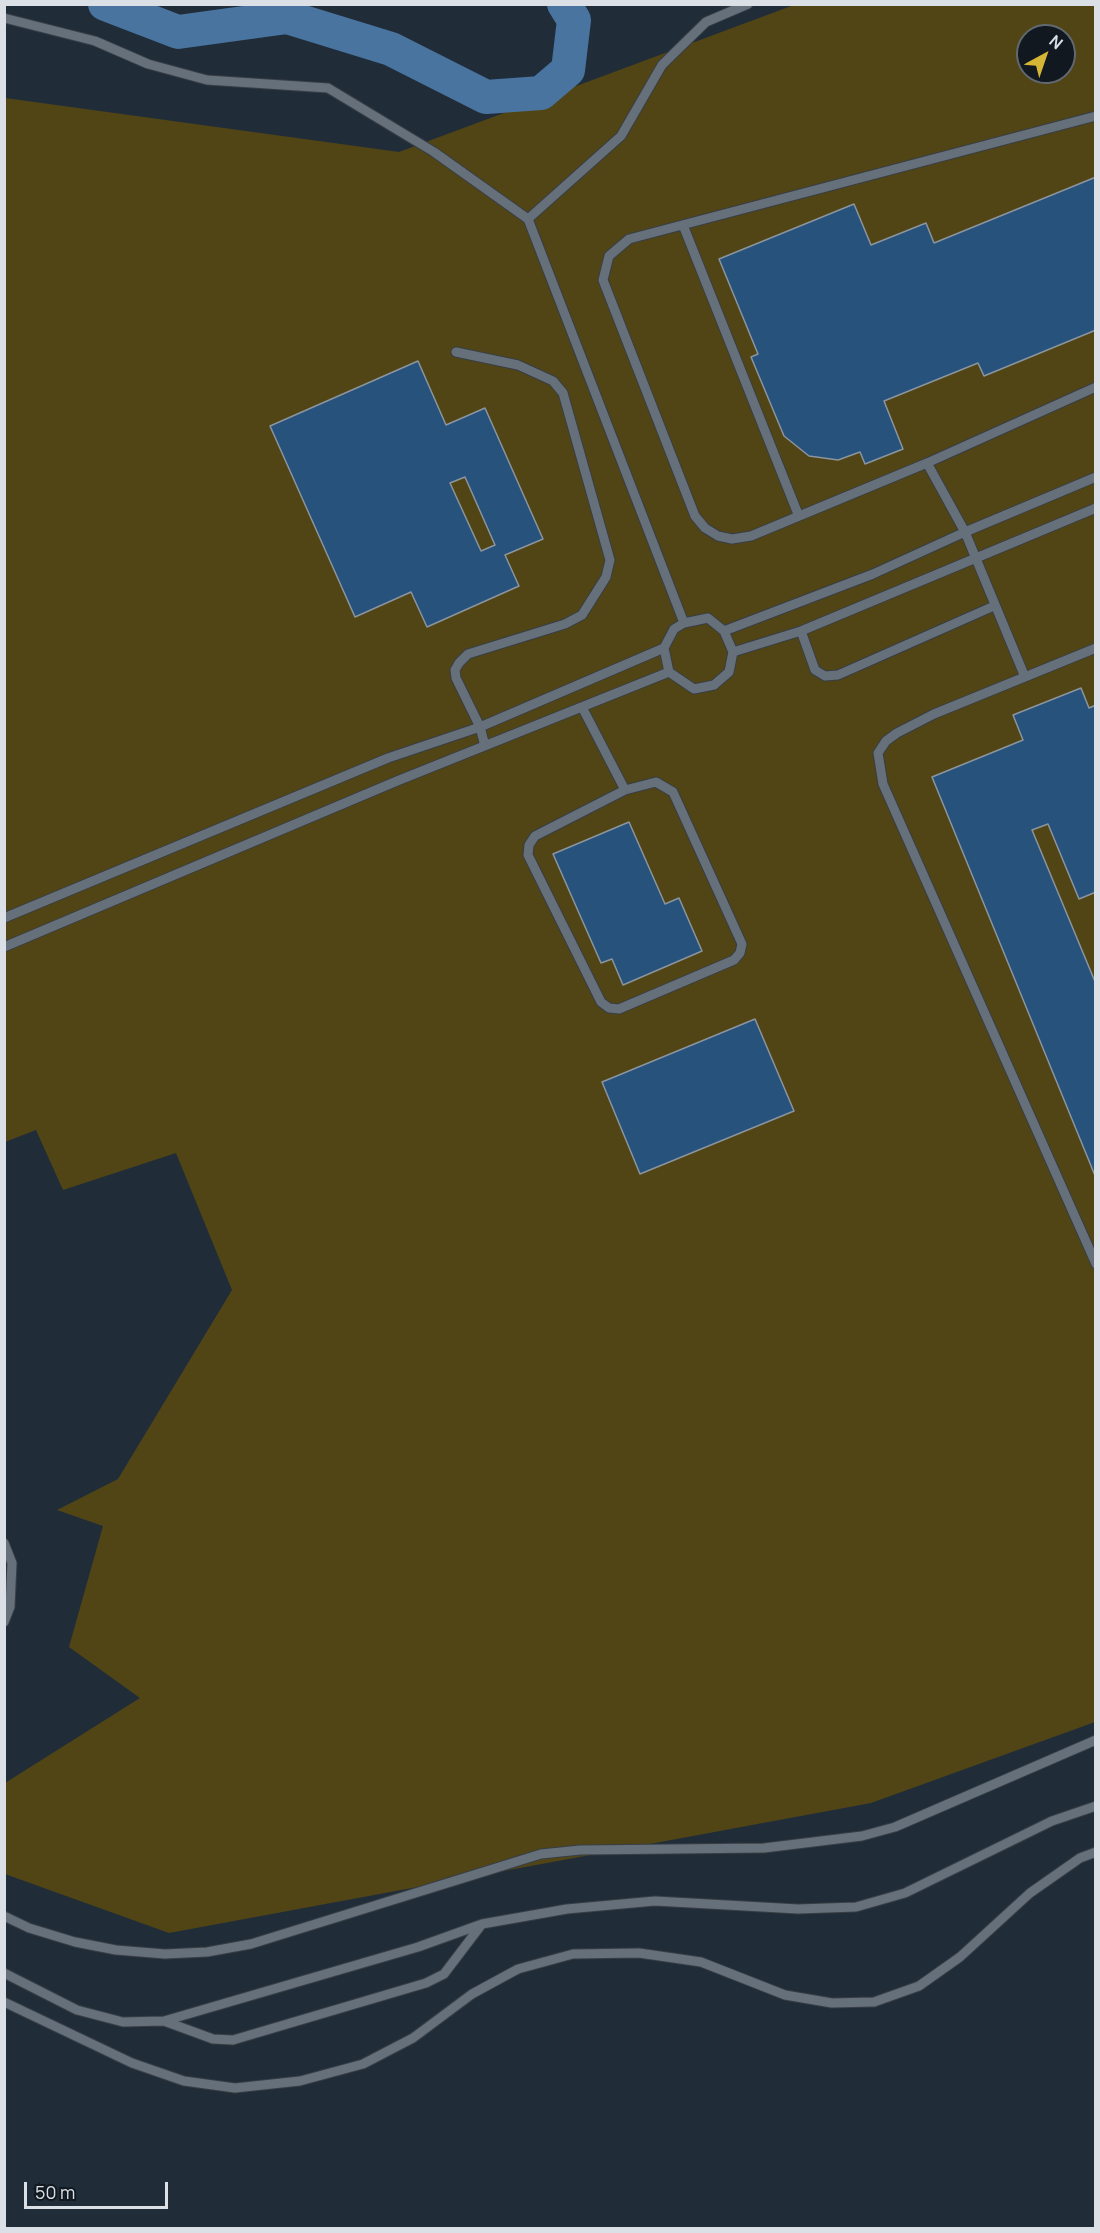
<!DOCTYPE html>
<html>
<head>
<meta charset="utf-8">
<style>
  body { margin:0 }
  #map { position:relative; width:1100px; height:2233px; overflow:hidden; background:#1a222a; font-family:Manrope,sans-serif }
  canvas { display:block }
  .frame { position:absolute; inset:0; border:6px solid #dae0e5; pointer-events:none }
  .north { position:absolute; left:1016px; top:24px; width:60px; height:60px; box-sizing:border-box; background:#111820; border:2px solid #61686f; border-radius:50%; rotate:40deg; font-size:16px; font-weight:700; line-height:24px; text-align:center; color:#dae0e5 }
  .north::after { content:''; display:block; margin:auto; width:21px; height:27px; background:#d5b535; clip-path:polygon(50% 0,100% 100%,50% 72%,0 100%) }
  .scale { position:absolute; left:24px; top:2182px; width:144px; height:27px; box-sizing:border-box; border:3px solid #dae0e5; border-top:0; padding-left:8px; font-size:18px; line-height:21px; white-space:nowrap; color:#dae0e5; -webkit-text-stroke:4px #111820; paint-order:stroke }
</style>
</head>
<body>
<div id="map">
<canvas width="1100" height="2233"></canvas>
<div class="frame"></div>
<div class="north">N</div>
<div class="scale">50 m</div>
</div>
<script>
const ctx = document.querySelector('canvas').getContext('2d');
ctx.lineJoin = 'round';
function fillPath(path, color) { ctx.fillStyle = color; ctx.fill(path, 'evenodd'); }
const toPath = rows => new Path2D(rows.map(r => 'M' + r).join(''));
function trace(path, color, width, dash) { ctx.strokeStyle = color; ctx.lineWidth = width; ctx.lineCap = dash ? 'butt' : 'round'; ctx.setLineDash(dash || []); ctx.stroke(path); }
fillPath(toPath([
  [5,5,1095,5,1095,2228,5,2228],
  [1028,36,1064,36,1064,72,1028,72]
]), '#202d39');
fillPath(toPath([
  [794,5,1095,5,1095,1722,871,1803,169,1933,5,1874,5,1783,140,1698,69,1647,103,1526,57,1510,118,1479,232,1290,176,1153,63,1190,36,1130,5,1142,5,98,399,152],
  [1028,36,1064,36,1064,72,1028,72]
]), '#514516');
trace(toPath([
  [105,4,178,32,287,17,391,49,486,97,541,93,568,70,574,20,564,4]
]), '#48749f', 34);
const building = toPath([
  [1096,177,1096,330,984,376,978,363,884,401,903,449,865,464,860,452,838,460,809,456,784,436,751,357,758,354,719,259,854,204,871,245,926,223,934,243,1096,177],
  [418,361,446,425,485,408,543,539,505,555,519,586,427,627,411,592,355,617,270,426,418,361],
  [465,477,495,545,481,551,450,483,465,477],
  [1081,688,1089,708,1096,705,1096,892,1079,899,1048,824,1032,830,1096,984,1096,1178,932,777,1023,740,1013,715,1081,688],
  [629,822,665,904,679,898,702,951,623,985,612,959,601,963,553,854,629,822],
  [755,1019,794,1111,640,1174,602,1082,755,1019]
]);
fillPath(building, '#27527b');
trace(building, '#8b959f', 1.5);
const lane = toPath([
  [4,18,95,41,148,64,207,80,328,88,434,152,528,219,684,623],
  [528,219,621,136,662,65,706,22,748,4],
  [683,225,798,514],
  [456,352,518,365,553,381,563,393,610,560,606,577,582,615,565,624,468,654,459,663,455,670,456,678,480,727,485,746],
  [927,463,1096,387],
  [708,618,724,631,733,652,729,672,714,685,694,689,669,672,664,648,674,629,684,623,708,618],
  [724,631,873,574,965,532,1096,477],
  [801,631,815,670,825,676,838,675,994,606],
  [1096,648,934,714,897,733,886,741,878,753,883,784,1096,1264],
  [733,652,801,631,1096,508],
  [1025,677,965,532,927,463,751,536,732,539,718,536,705,528,695,516,603,280,609,256,629,239,1096,116],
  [582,707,625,790,535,836,529,845,528,855,601,1002,609,1008,619,1009,734,960,740,953,742,944,673,792,656,782,625,790],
  [4,918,388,758,480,727,664,648],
  [4,947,397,781,669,672],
  [4,1543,12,1563,10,1607,4,1622],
  [4,1916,29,1928,75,1942,116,1950,165,1954,207,1952,251,1944,541,1854,580,1850,764,1848,862,1836,895,1827,1096,1740],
  [4,1973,77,2010,123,2022,164,2021,418,1947,482,1924,567,1909,655,1901,798,1909,856,1907,905,1893,1052,1821,1096,1806],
  [4,2002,132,2063,184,2081,235,2088,300,2081,363,2064,413,2038,472,1994,518,1969,573,1954,639,1953,701,1962,785,1995,832,2003,874,2002,919,1986,960,1957,1030,1893,1080,1858,1096,1852],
  [164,2021,213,2039,233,2040,426,1983,444,1974,482,1924]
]);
trace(lane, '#383e45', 11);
trace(lane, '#66707a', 9);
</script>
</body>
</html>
